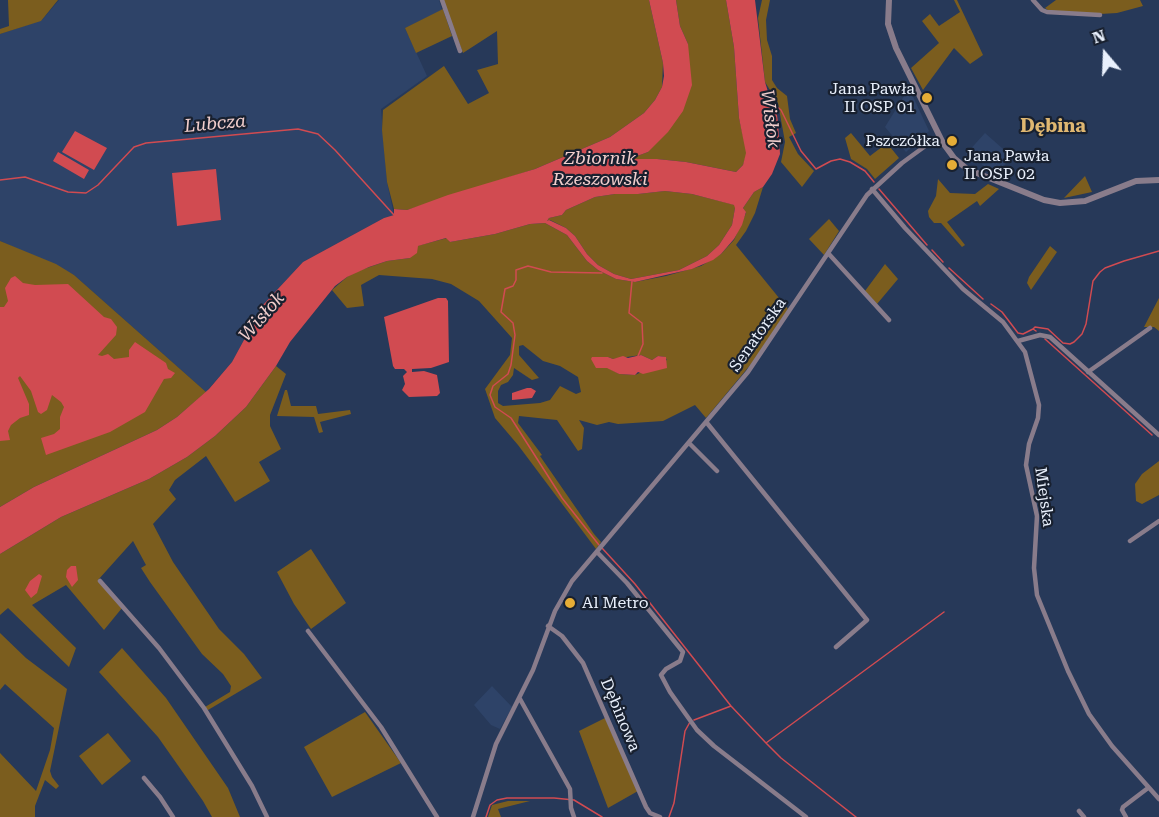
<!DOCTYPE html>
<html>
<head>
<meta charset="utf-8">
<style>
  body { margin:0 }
  #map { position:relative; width:1159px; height:817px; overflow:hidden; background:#273959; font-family:"Roboto Serif",serif }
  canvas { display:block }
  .north { position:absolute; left:1075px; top:24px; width:60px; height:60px; -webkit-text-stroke:4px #18202f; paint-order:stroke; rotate:341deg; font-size:16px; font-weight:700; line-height:24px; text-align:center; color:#e9f0fc }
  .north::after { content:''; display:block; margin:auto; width:21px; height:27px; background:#e9f0fc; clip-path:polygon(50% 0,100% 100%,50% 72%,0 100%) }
</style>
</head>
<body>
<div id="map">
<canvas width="1159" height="817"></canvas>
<div class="north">N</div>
</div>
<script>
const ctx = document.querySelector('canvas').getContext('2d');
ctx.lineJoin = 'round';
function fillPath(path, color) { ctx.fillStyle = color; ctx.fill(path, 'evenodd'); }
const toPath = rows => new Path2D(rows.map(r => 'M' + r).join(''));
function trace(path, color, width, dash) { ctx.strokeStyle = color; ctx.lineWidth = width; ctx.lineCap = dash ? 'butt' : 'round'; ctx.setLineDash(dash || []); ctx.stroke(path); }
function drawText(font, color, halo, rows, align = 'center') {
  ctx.font = font + ' "Roboto Serif",serif'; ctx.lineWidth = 4.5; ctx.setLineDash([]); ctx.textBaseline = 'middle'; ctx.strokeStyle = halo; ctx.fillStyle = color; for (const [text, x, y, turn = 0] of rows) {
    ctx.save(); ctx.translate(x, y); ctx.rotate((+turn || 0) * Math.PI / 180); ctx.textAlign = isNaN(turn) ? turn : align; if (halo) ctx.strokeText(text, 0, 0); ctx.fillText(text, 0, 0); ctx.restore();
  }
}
fillPath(toPath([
  [59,0,439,0,442,10,405,28,427,76,381,109,387,182,394,215,384,218,303,262,263,305,232,362,206,392,74,275,0,241,0,34,42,20],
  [909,88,929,131,906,152,885,127],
  [985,133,1011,156,998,175,966,154],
  [492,686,512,707,500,729,491,725,474,705]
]), '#2e4368');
fillPath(toPath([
  [8,0,58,0,41,21,0,34,0,29,9,26],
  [443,0,649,0,663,63,662,87,655,100,644,113,610,137,535,169,407,210,394,209,387,182,382,130,383,110,444,66,468,104,489,93,477,70,498,64,497,31,463,53],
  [676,0,726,0,734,47,739,118,747,153,743,165,736,172,686,162,657,159,626,160,648,152,688,44,680,26],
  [762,0,770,0,766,20,767,40,772,56,772,80,777,88,787,96,790,119,796,133,789,137,798,154,814,171,802,187,781,162,785,142,778,103,765,82,758,18],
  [954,0,957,0,983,55,970,64,954,48,923,90,911,68,939,43,922,21,930,14,939,26,960,12],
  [1056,0,1140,0,1143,6,1117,13,1100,14,1049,11,1045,8],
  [443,9,452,36,416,53,405,28],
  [851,133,870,156,887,143,899,158,875,179,867,169,851,159,845,138],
  [1085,176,1092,192,1064,198],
  [938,179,950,193,975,194,988,184,999,189,980,206,977,201,947,222,965,245,962,247,941,223,934,223,929,217,928,211,936,196],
  [763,187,755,213,746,231,736,245,788,309,756,358,706,418,695,405,663,421,618,424,609,422,597,425,579,420,584,428,582,449,578,451,557,420,519,416,518,423,542,455,540,456,594,534,601,542,596,549,518,445,495,418,485,389,510,355,512,338,479,301,451,284,432,279,379,275,361,285,364,306,347,308,332,290,347,277,358,271,387,261,410,258,417,246,447,238,450,242,495,234,530,224,545,223,567,235,587,261,598,270,616,279,635,282,666,276,701,266,721,254,734,240,746,213,743,208,754,192],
  [523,345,543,361,560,366,578,377,581,392,576,394,560,386,550,400,540,403,503,406,498,403,498,391,501,385,508,382,513,375,514,368,532,380,539,378,519,355,519,346],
  [641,355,652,360,658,356,665,357,667,360,635,375,619,374,607,367,601,367,592,357,608,357,613,359],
  [665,191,692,194,735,205,735,208,732,225,719,245,707,256,679,270,631,279,614,274,598,265,587,254,575,236,566,228,550,220,547,221,549,218,562,215,566,210,595,197,615,194,638,194],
  [829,219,839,231,824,255,809,239],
  [0,241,56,264,74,275,206,392,177,417,157,430,34,487,0,507],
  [1050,246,1057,252,1031,290,1027,283,1029,277],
  [885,264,898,279,877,304,865,291],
  [1159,298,1159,331,1154,327,1144,327],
  [276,366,286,374,270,415,270,426,281,449,259,462,270,481,235,502,206,456,175,480,169,490,176,499,153,524,173,562,219,629,244,654,262,678,208,710,205,707,230,692,231,686,223,674,202,654,150,582,141,568,146,565,133,541,98,580,122,608,104,630,66,585,32,605,76,648,69,667,8,608,0,615,0,554,61,517,149,479,187,457,215,436,246,407],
  [285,390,287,390,291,406,316,406,318,414,350,410,351,414,320,422,323,432,319,433,314,417,277,416],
  [1159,461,1159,495,1142,504,1136,501,1135,484,1142,474],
  [311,549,346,603,311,629,294,604,277,572],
  [0,633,26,658,67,689,50,771,52,777,59,786,56,789,45,780,35,806,35,817,0,817,0,753,36,791,50,750,54,728,5,684,0,690],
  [122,648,166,698,228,788,240,817,212,817,203,801,158,737,99,672],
  [365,712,401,763,332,797,304,747],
  [605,718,638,791,608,808,579,731],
  [108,733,131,761,102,785,79,756],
  [508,801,530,801,498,809,501,817,488,817,492,805]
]), '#7b5d1e');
fillPath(toPath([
  [649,0,676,0,680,26,688,44,692,85,683,111,668,132,648,152,629,159,657,159,686,162,736,172,743,165,746,153,739,118,734,47,726,0,755,0,765,82,769,95,775,102,778,122,780,154,772,174,763,187,754,192,743,208,746,212,742,225,734,239,721,254,713,260,692,269,635,282,616,279,598,270,587,261,567,235,545,223,530,224,495,234,450,242,446,238,418,246,417,253,410,258,387,261,369,267,347,277,335,286,290,342,276,366,246,407,215,436,187,457,149,479,61,517,0,554,0,507,34,487,157,430,177,417,209,389,232,362,263,305,303,262,384,218,394,215,394,209,407,210,448,195,535,169,610,137,644,113,655,100,662,87,664,76,663,63],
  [665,191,692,194,734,205,735,208,732,225,719,245,707,256,679,270,631,279,614,274,598,265,587,254,575,236,566,228,549,220,547,221,549,218,562,215,566,210,595,197,615,194,638,194],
  [75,131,107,148,94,170,62,152],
  [58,152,89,170,84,179,53,161],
  [216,169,221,220,177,226,172,173],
  [15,276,23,283,35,285,68,284,104,317,111,319,117,327,116,335,98,355,102,356,108,354,114,359,129,357,129,350,135,342,166,363,168,369,175,373,171,378,164,379,145,412,110,432,46,455,41,438,54,434,60,429,60,417,64,407,61,402,52,395,47,410,41,414,38,412,31,391,20,376,18,378,29,404,29,415,20,418,11,425,8,431,10,440,0,441,0,307,4,307,8,301,5,288,11,278],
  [438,298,446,298,448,301,449,362,431,368,412,369,412,372,424,371,437,375,440,393,437,396,409,397,402,390,405,384,403,376,407,372,404,369,395,369,393,366,384,317],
  [641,355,652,360,658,356,666,357,667,368,643,374,638,372,635,375,619,374,607,368,596,368,591,359,592,357,608,357,613,359,623,356,628,358],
  [527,388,531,388,536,391,532,398,512,400,512,393],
  [71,566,76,566,78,580,72,587,66,577,67,570],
  [39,574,42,576,37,593,31,598,25,590,30,581]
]), '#d14b51');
trace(toPath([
  [774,104,781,110,801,151,816,169,831,161,840,159,850,162,865,171,874,182],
  [0,180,25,177,68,192,86,193,98,185,134,147,146,143,298,129,318,134,335,150,394,215],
  [879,189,927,245],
  [932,250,943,262],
  [949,268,983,299],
  [632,281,629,313,642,323,643,344,638,356],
  [991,304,1002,312,1018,333,1023,334,1033,329,1036,331],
  [1033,329,1035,327,1048,329,1063,343,1070,344,1074,342,1082,334,1086,324,1093,281,1100,272,1105,268,1124,261,1159,251],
  [1045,339,1152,435],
  [599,545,562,498,511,418,495,407,490,395,493,386,508,374,511,365,515,335,513,323,501,312,505,289,513,286,516,280,516,270,528,266,551,272,602,273],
  [602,548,635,584,731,706,766,743,781,758,856,817],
  [694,720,731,706],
  [766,743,944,612],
  [486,817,490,805,497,800,507,798,554,798,574,800,602,817],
  [669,817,674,803,685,731,690,722]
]), '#d14b51', 1.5);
trace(toPath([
  [442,0,460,51],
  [1033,0,1042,10,1047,12,1100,15],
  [872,189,905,228,963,289,1003,322,1025,352,1039,405,1038,418,1029,444,1026,465,1037,516,1034,568,1037,595,1068,671,1089,714,1112,746,1159,799],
  [828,253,889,320],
  [1018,341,1040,335,1050,337,1159,435],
  [1088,372,1150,328],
  [707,423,867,620,836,647],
  [689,443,717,471],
  [1130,541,1159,521],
  [597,552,627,583,683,652,680,661,666,669,661,675,670,692,697,730,714,746,806,817],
  [100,581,159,648,204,708,252,786,267,817],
  [548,626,562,636,583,663,646,807,650,813,660,817],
  [308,631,381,727,437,817],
  [520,699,570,789,571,808,574,817],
  [144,778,160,797,173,817],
  [1079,811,1084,817],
  [473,817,496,744,533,670,555,611,572,581,748,372,867,195,902,163,939,136],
  [1126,817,1122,810,1123,807,1148,788]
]), '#897c8b', 4.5);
trace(toPath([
  [889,0,888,24,896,48,943,143,954,158,967,169,1044,200,1060,203,1085,201,1136,181,1159,180]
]), '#897c8b', 6);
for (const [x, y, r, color] of [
  [927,98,6,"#e6ad36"],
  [952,141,6,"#e6ad36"],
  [952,165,6,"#e6ad36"],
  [570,603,6,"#e6ad36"]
]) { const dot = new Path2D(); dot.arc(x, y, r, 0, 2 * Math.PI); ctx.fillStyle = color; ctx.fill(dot); trace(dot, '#18202f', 2); }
drawText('16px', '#e9f0fc', '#18202f', [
  ["Jana Pawła",915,89],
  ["II OSP 01",915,107],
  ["Pszczółka",940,141],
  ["Jana Pawła",964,156,"left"],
  ["II OSP 02",964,174,"left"],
  ["Al Metro",582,603,"left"]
], 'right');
drawText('16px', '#e9f0fc', '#18202f', [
  ["Senatorska",758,335,-55],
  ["Miejska",1044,497,82],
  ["Dębinowa",620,715,67]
]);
drawText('italic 18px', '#f1cecc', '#18202f', [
  ["Wisłok",770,119,83],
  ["Lubcza",215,124,-5],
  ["Zbiornik",600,159],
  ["Rzeszowski",600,180],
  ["Wisłok",262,317,-49]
]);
drawText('bold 18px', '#dfb771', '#18202f', [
  ["Dębina",1053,127]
]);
</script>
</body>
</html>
